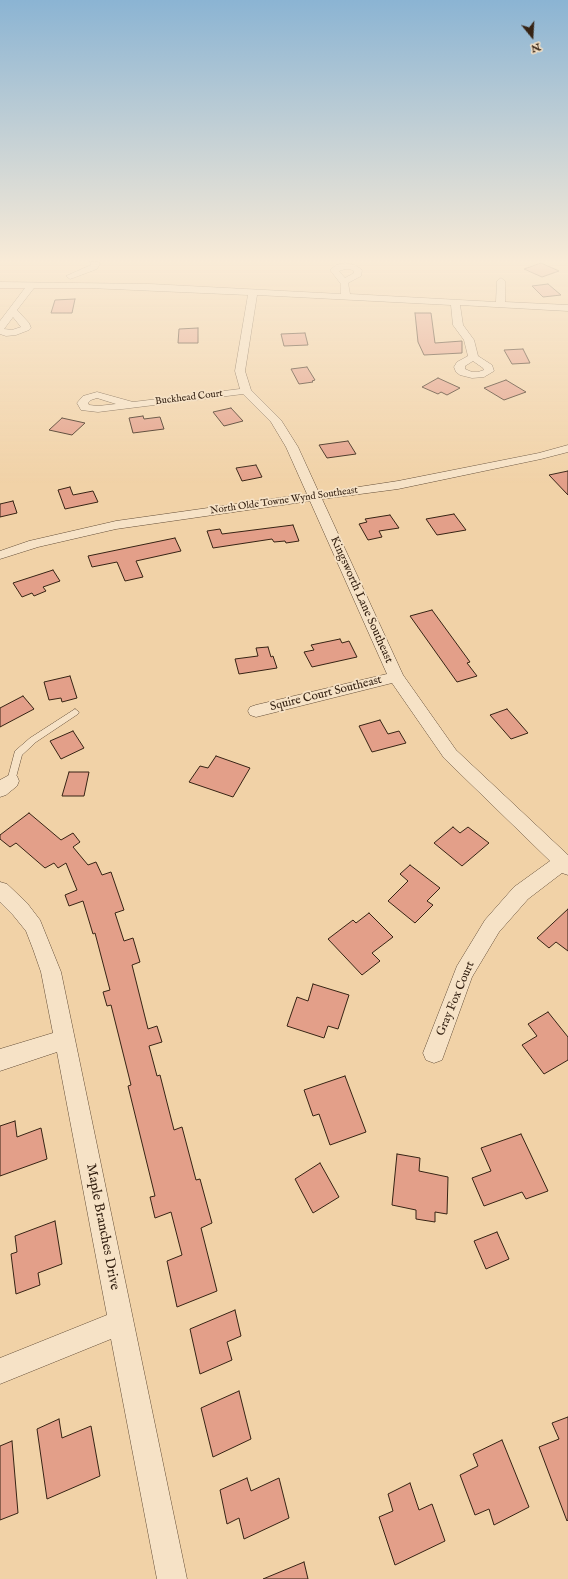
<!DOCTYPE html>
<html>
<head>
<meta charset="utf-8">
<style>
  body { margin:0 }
  #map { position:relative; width:568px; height:1579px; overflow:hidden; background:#f1d2a7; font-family:"IM FELL English",serif }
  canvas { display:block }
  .north { position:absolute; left:512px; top:16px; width:40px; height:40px; -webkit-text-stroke:3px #f6e2c6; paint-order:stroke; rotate:162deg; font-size:11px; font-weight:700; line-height:16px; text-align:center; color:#362314 }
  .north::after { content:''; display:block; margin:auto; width:14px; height:18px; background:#362314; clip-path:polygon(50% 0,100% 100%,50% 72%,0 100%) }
</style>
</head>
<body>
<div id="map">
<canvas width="568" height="1579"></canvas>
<div class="north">N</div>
</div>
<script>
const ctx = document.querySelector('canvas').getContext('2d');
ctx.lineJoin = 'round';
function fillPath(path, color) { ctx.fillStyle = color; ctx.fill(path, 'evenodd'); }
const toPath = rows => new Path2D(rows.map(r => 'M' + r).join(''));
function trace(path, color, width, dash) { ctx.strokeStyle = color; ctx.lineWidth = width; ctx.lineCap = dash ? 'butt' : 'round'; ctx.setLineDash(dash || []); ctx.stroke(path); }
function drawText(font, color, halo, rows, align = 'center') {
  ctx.font = font + ' "IM FELL English",serif'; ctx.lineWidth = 3.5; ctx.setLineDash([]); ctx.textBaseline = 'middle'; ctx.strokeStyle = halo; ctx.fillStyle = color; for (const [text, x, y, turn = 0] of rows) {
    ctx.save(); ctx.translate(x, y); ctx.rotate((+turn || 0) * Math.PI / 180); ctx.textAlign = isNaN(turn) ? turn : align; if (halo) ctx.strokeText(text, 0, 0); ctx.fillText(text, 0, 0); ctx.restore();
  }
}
const building = toPath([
  [541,263,559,271,542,277,524,269,541,263],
  [548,284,561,295,543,297,532,286,548,284],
  [75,299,72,313,51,313,55,300,75,299],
  [415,313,431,313,435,343,462,341,462,353,424,355,418,342,415,313],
  [198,328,198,343,178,343,179,329,198,328],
  [305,333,308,345,284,346,281,334,305,333],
  [523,349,530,363,512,364,504,350,523,349],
  [307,367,315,380,312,381,313,382,299,384,291,369,307,367],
  [438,378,460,388,447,395,441,392,438,394,422,387,438,378],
  [506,380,526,392,504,400,484,388,506,380],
  [231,408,243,421,224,426,213,412,231,408],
  [143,416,144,419,160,417,164,429,133,433,129,418,143,416],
  [62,418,85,423,72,435,49,430,62,418],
  [348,441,356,454,327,458,319,445,348,441],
  [256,465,262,477,242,481,236,468,256,465],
  [568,471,568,495,549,475,568,471],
  [70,487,73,495,93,491,98,502,65,509,58,490,70,487],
  [13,501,17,513,0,517,0,504,13,501],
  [454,514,466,530,437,535,426,519,454,514],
  [390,515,399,528,379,531,382,537,368,540,359,524,367,522,365,519,390,515],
  [293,525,299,541,286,543,285,541,274,542,272,539,213,548,207,531,220,529,222,534,293,525],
  [175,538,181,551,136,561,143,577,125,581,117,562,92,567,88,556,175,538],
  [53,570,60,581,43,587,46,591,34,596,32,593,22,597,13,583,53,570],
  [432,610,470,662,467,663,477,676,457,682,410,616,432,610],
  [340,639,342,643,349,641,357,657,312,667,304,652,314,650,311,645,340,639],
  [268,647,271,657,273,656,277,668,239,674,235,659,258,656,256,648,268,647],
  [70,676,77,698,62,702,61,698,49,700,44,682,70,676],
  [23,696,34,709,0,727,0,708,23,696],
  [507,709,528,733,511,739,490,715,507,709],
  [380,720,388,734,399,731,406,743,372,752,359,726,380,720],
  [73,731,84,748,61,759,50,741,73,731],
  [216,756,250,768,233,797,189,782,200,766,208,768,216,756],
  [69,772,89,772,84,796,62,796,69,772],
  [29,813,61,840,73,833,80,842,73,847,88,865,96,862,102,875,111,872,124,910,115,913,124,941,133,938,140,962,132,965,148,1029,157,1026,162,1042,149,1046,157,1076,160,1075,174,1130,182,1127,196,1180,200,1179,212,1223,201,1228,217,1291,177,1307,167,1261,182,1255,171,1212,155,1218,150,1197,155,1196,128,1086,131,1085,111,1005,107,1006,103,992,110,990,95,933,93,934,83,901,69,906,65,895,77,890,66,863,58,868,54,863,45,868,16,843,10,847,0,839,0,835,29,813],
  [453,827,460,833,468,827,489,843,462,866,434,843,453,827],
  [410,865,440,888,427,901,433,905,415,923,388,901,408,881,400,874,410,865],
  [568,909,568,951,556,942,549,948,537,938,568,909],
  [369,913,393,937,372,953,380,961,362,975,328,939,353,920,356,923,369,913],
  [313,984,349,995,338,1029,328,1026,324,1038,287,1026,297,997,308,1001,313,984],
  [548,1012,568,1037,568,1060,544,1074,522,1045,537,1036,528,1024,548,1012],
  [345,1076,366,1132,330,1145,319,1114,313,1116,304,1090,345,1076],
  [15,1121,17,1137,41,1128,47,1159,0,1176,0,1126,15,1121],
  [521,1134,548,1191,526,1199,522,1192,484,1206,472,1178,491,1171,481,1148,521,1134],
  [397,1154,420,1158,419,1171,448,1177,447,1214,435,1212,435,1222,416,1219,416,1210,392,1205,397,1154],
  [320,1163,339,1197,313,1213,295,1179,320,1163],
  [55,1221,62,1264,38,1273,40,1285,16,1294,11,1254,17,1252,15,1236,55,1221],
  [497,1232,509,1259,486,1269,474,1241,497,1232],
  [235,1310,241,1336,227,1342,232,1360,200,1374,190,1329,235,1310],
  [239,1391,251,1439,213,1457,201,1408,239,1391],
  [568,1417,568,1520,567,1521,539,1447,559,1439,552,1423,568,1417],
  [59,1419,62,1438,91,1426,100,1476,47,1499,37,1429,59,1419],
  [502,1440,529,1507,494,1525,489,1509,475,1515,460,1475,478,1466,473,1454,502,1440],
  [12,1441,18,1513,0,1520,0,1446,12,1441],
  [247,1478,251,1491,279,1478,289,1518,244,1539,239,1518,227,1524,220,1490,247,1478],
  [410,1483,419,1510,432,1504,445,1541,395,1565,379,1517,393,1511,388,1494,410,1483],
  [304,1562,308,1579,263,1579,304,1562]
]);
fillPath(building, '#e39f89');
trace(building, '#362314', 1);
const lane = toPath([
  [75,709,79,712,78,714,36,742,22,755,15,781,14,783,11,784,8,783,7,781,15,751,30,738,75,709]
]);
const street = toPath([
  [90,262,99,262,100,264,97,269,73,278,70,279,66,276,91,265,90,262],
  [345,263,355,265,362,270,361,276,348,283,350,294,496,302,497,281,501,278,505,281,505,302,568,305,568,311,460,305,463,325,474,340,478,356,492,365,494,371,484,377,472,378,460,375,456,372,454,367,457,362,468,356,464,340,453,325,451,305,257,295,245,371,251,390,281,420,298,447,319,493,398,481,539,453,568,445,568,452,541,459,398,489,322,499,403,675,456,750,568,855,568,875,562,873,528,899,499,932,472,977,442,1060,434,1063,426,1060,423,1053,457,966,485,920,514,887,550,861,444,758,392,683,256,717,250,715,248,711,250,707,256,705,387,674,310,501,116,529,38,547,0,559,0,551,29,541,116,521,307,494,286,447,271,422,243,394,98,412,81,410,77,403,83,396,97,392,133,402,240,389,235,371,248,295,89,288,34,288,17,310,29,323,31,328,29,330,16,335,6,336,0,334,0,321,25,288,0,288,0,282,150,284,341,294,341,284,330,270,336,265,345,263],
  [345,269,350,269,354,271,354,273,345,278,339,271,345,269],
  [13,317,21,327,12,330,4,329,13,317],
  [473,361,483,368,484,370,478,372,472,372,465,369,465,366,473,361],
  [97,398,116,404,98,406,89,405,88,403,91,400,97,398],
  [11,774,17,776,19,781,17,786,6,795,0,797,0,780,11,774],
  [0,882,7,884,27,903,40,920,61,972,187,1579,157,1579,111,1339,0,1384,0,1358,107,1315,57,1052,0,1071,0,1049,53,1033,41,972,33,949,26,931,13,915,0,902,0,882]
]);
trace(lane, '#654f39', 1);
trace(street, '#654f39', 1);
fillPath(lane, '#f6e2c6');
fillPath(street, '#f6e2c6');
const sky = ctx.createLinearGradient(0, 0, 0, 483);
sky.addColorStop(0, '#8bb4d3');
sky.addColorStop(0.54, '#f9ebd7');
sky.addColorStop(1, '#f9ebd700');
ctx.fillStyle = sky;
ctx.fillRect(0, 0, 568, 483);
drawText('10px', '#362314', '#f6e2c6', [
  ["Buckhead Court",189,398,-7],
  ["North Olde Towne Wynd Southeast",284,501,-8]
]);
drawText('12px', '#362314', '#f6e2c6', [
  ["Kingsworth Lane Southeast",361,600,66],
  ["Squire Court Southeast",326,694,-14],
  ["Gray Fox Court",456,999,-67]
]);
drawText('14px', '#362314', '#f6e2c6', [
  ["Maple Branches Drive",102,1227,79]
]);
</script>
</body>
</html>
